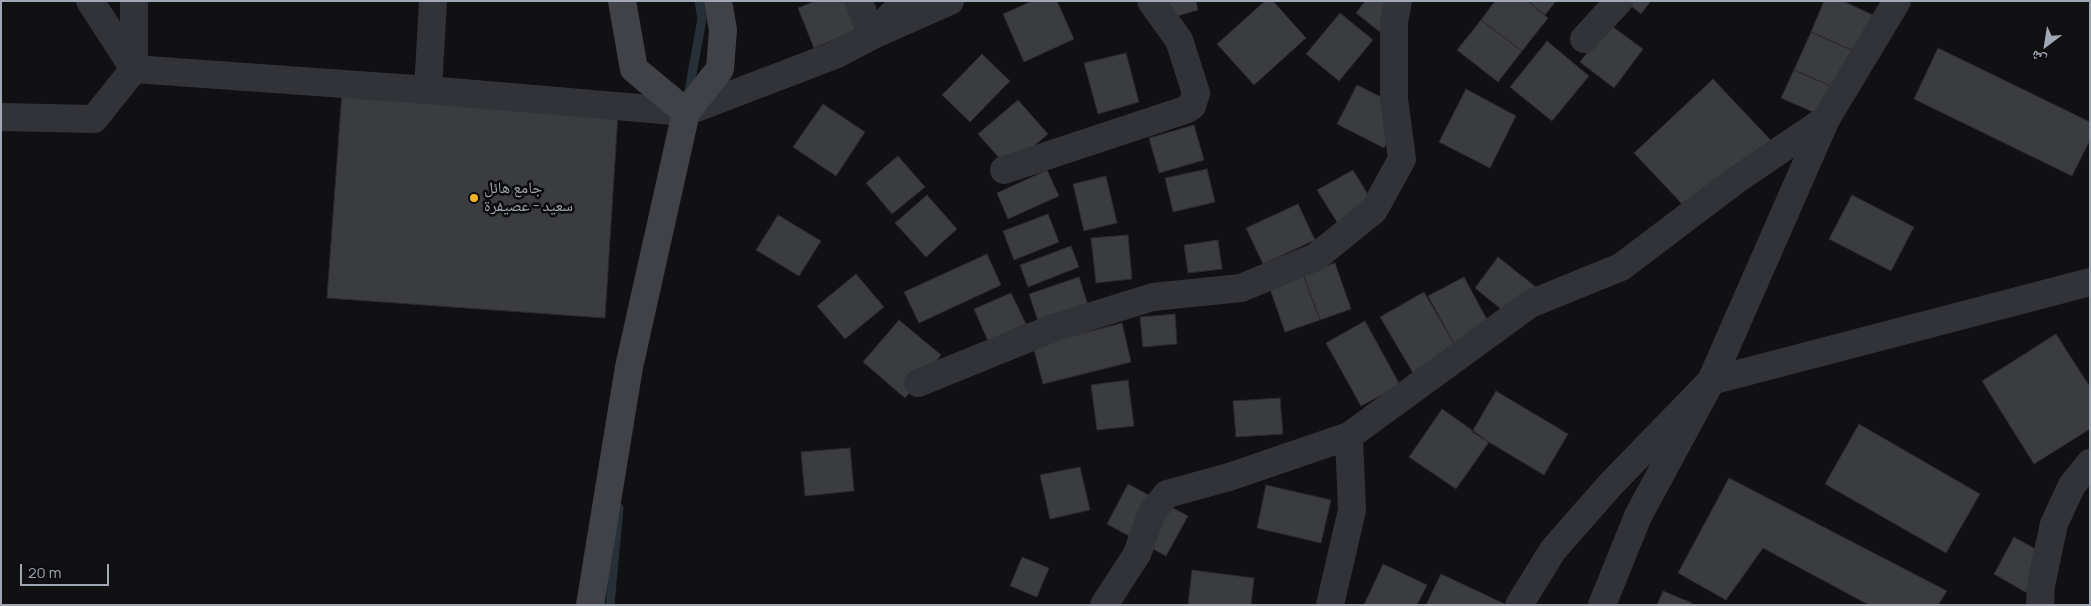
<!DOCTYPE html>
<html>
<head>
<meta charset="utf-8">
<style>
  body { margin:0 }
  #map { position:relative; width:2091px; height:606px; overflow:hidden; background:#111113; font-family:Manrope,"Noto Naskh Arabic",sans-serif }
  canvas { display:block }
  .frame { position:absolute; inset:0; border:2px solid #a2a7b4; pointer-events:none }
  .north { position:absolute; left:2021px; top:20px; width:50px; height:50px; -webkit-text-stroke:4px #0c0c0e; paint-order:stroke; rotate:211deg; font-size:14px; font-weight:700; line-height:20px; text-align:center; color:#a2a7b4 }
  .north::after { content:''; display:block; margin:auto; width:18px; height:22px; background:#a2a7b4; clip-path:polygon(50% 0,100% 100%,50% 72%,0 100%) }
  .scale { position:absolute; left:20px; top:564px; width:89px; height:22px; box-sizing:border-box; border:2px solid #a2a7b4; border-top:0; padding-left:6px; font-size:15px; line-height:18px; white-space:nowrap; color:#a2a7b4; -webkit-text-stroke:4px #0c0c0e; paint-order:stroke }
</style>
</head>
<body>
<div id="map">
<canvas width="2091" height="606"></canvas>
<div class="frame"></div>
<div class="north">ش</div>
<div class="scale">20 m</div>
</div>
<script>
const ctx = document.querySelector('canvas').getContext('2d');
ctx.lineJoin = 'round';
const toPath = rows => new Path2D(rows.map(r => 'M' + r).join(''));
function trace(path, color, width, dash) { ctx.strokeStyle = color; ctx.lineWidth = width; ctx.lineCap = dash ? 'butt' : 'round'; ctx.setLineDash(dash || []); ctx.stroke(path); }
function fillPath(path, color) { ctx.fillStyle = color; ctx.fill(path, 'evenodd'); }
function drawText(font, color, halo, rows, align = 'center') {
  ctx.font = font + ' Manrope,"Noto Naskh Arabic",sans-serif'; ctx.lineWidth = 5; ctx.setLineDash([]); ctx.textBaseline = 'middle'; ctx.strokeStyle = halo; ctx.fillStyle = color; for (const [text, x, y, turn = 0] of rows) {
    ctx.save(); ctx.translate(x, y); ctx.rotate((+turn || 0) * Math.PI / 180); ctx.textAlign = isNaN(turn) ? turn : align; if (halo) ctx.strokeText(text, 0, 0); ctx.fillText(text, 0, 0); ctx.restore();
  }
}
trace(toPath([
  [688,96,702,19,699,1],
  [610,605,619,508]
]), '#273036', 9);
const building = toPath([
  [815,1,861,1,871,24,814,48,798,8,815,1],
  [1032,1,1057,1,1074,39,1024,62,1003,14,1032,1],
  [1151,1,1196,1,1198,10,1157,22,1151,1],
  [1265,1,1273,1,1306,38,1254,85,1217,44,1265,1],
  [1365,1,1405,1,1380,32,1356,13,1365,1],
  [1495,1,1528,1,1548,18,1522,51,1481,20,1495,1],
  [1528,1,1556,1,1545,15,1528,1],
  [1625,1,1651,1,1641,14,1625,1],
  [1824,1,1843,1,1875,16,1858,53,1811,32,1824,1],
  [1340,13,1373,40,1339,81,1306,54,1340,13],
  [1481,20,1522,51,1498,82,1457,50,1481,20],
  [1609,24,1643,49,1614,88,1580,62,1609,24],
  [1811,32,1858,53,1842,91,1794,70,1811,32],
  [1547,41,1589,76,1552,121,1510,87,1547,41],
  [1938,48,2090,122,2090,140,2072,176,1914,99,1938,48],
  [1126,53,1139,102,1098,114,1084,63,1126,53],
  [982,54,1010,81,970,122,942,95,982,54],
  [1794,70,1842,91,1829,119,1781,98,1794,70],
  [343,78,619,98,605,318,327,298,343,78],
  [1713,79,1778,148,1699,222,1634,153,1713,79],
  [1357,85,1403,108,1384,148,1337,124,1357,85],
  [1466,89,1516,116,1490,168,1439,142,1466,89],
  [1018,100,1048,134,1008,168,978,134,1018,100],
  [823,104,865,132,836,176,793,147,823,104],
  [1194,125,1204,160,1159,173,1149,138,1194,125],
  [898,156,925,187,892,214,866,183,898,156],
  [1207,169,1215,202,1173,212,1165,178,1207,169],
  [1047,170,1059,196,1008,219,997,193,1047,170],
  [1353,170,1375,206,1340,227,1317,190,1353,170],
  [1106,176,1117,223,1084,231,1073,184,1106,176],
  [927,195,957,229,926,257,895,223,927,195],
  [1852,195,1914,227,1891,271,1829,239,1852,195],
  [1298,204,1315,240,1263,264,1246,228,1298,204],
  [1048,214,1059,242,1014,260,1003,231,1048,214],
  [778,215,821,241,799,276,756,250,778,215],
  [1128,235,1132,279,1096,283,1091,238,1128,235],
  [1218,240,1222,269,1188,273,1184,245,1218,240],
  [1071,246,1079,267,1028,287,1020,265,1071,246],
  [987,254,1001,285,919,323,904,292,987,254],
  [1498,257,1542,292,1517,322,1475,288,1498,257],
  [1335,263,1351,309,1320,320,1303,274,1335,263],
  [856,274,884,307,845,339,817,306,856,274],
  [1303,274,1320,320,1285,332,1269,286,1303,274],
  [1079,277,1088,305,1038,321,1029,294,1079,277],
  [1464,277,1492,329,1457,349,1428,296,1464,277],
  [1424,292,1457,349,1413,373,1380,317,1424,292],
  [1011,293,1026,324,988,341,974,309,1011,293],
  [1175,314,1177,344,1143,347,1140,317,1175,314],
  [899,320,941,355,905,398,863,362,899,320],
  [1365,321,1400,385,1361,406,1326,343,1365,321],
  [1122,323,1131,362,1043,384,1033,346,1122,323],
  [2056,334,2090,387,2090,429,2034,464,1982,381,2056,334],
  [1128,380,1134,426,1097,430,1091,385,1128,380],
  [1496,391,1568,434,1544,475,1472,432,1496,391],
  [1280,398,1283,434,1236,437,1233,401,1280,398],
  [1442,409,1489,442,1456,489,1409,457,1442,409],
  [1859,424,1980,494,1946,553,1825,484,1859,424],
  [850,448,854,491,805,496,801,452,850,448],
  [1080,467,1090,510,1050,519,1040,475,1080,467],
  [1729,478,1947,591,1938,605,1869,605,1763,548,1726,600,1678,573,1729,478],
  [1128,484,1188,516,1166,556,1107,524,1128,484],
  [1266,485,1331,500,1321,543,1257,528,1266,485],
  [2014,537,2055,560,2034,597,1994,574,2014,537],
  [1022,557,1049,568,1037,597,1010,586,1022,557],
  [1383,564,1427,585,1417,605,1364,605,1383,564],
  [1192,570,1254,578,1251,605,1188,605,1192,570],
  [1441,574,1507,605,1426,605,1441,574],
  [1663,591,1692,603,1691,605,1657,605,1663,591]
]);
fillPath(building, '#3b3c40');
trace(building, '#2b2b2f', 1);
trace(toPath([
  [90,1,134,69],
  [859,1,871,36,950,1],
  [1584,39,1619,1],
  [134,69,134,1],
  [428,90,433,1],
  [1,117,94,119,134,69,428,90,686,112,835,55,871,36,905,1],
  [1004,170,1185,110,1192,106,1196,93,1179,40,1151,1],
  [918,383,1056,327,1153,297,1241,288,1316,257,1374,210,1402,159,1394,99,1394,22,1398,1],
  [1104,605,1137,554,1152,512,1167,494,1229,477,1349,436,1530,304,1621,267,1736,180,1826,119],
  [1330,605,1352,510,1349,436],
  [1519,605,1553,550,1611,484,1711,381,1826,119,1897,1],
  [1602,605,1638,516,1711,381,2090,282],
  [2040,605,2041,585,2054,524,2072,485,2090,463]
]), '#323338', 28);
trace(toPath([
  [622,1,634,69,686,112],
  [590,605,629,367,686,112,720,69,723,30,718,1]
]), '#404248', 28);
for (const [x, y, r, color] of [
  [474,198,5,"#f5b327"]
]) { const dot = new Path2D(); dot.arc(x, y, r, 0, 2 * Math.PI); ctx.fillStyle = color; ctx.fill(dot); trace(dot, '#0c0c0e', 2); }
drawText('16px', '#a2a7b4', '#0c0c0e', [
  ["جامع هائل",484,189],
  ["سعيد - عصيفرة",484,207]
], 'left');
</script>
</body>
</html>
